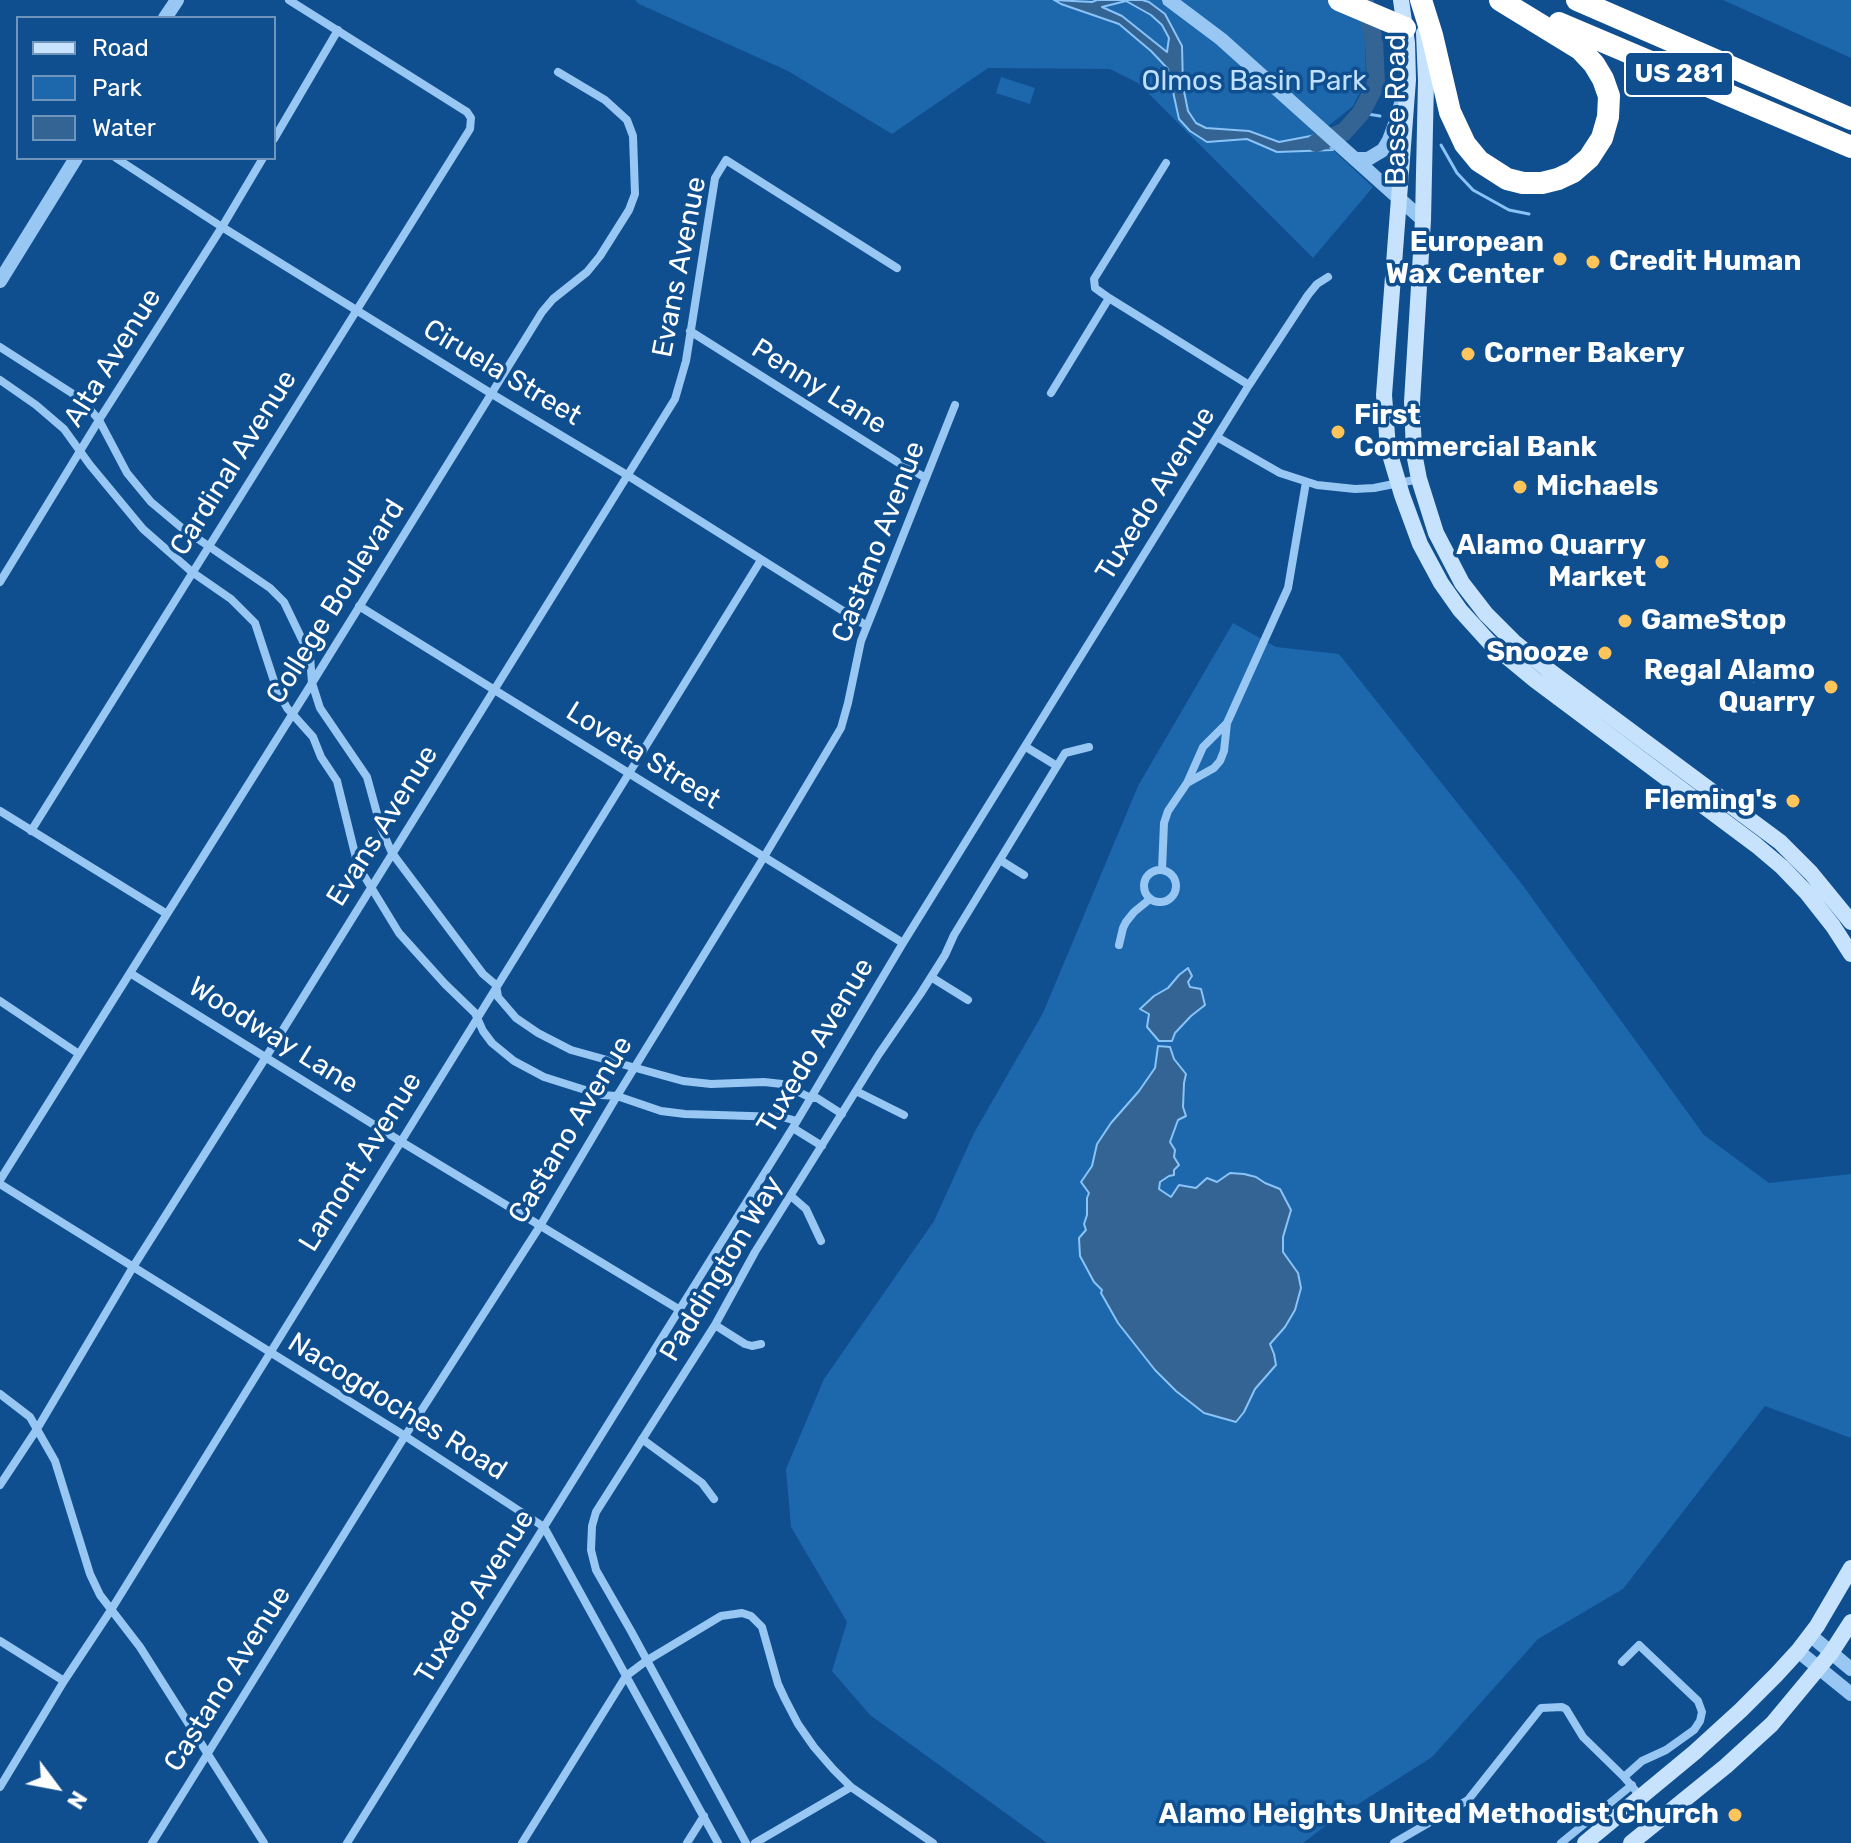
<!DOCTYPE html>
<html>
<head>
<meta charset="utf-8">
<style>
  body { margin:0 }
  #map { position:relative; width:1851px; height:1843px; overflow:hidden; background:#0f4f8f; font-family:Rubik,sans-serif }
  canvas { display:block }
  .legend { position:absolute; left:16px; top:16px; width:260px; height:144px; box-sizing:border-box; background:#0f4f8f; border:2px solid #6f95bc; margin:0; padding:10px 14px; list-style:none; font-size:24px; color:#fff }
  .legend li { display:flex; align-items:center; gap:16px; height:40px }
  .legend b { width:40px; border:2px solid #6f95bc }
  .north { position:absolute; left:16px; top:1747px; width:80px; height:80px; -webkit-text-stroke:6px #0f4f8f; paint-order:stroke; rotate:122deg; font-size:22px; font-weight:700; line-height:32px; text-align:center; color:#fff }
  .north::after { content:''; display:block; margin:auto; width:28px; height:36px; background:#fff; clip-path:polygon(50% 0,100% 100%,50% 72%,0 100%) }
</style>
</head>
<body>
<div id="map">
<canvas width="1851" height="1843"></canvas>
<ul class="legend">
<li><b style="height:10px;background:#c7e2fd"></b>Road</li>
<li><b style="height:22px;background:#1d67ad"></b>Park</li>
<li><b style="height:22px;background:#346493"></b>Water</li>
</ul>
<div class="north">N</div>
</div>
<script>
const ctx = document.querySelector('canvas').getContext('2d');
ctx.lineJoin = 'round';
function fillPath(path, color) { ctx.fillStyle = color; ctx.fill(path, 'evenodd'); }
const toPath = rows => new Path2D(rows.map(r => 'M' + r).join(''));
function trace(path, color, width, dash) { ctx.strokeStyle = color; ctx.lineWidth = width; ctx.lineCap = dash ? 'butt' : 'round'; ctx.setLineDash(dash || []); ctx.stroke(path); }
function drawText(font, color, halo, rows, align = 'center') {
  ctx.font = font + ' Rubik,sans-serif'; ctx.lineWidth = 7; ctx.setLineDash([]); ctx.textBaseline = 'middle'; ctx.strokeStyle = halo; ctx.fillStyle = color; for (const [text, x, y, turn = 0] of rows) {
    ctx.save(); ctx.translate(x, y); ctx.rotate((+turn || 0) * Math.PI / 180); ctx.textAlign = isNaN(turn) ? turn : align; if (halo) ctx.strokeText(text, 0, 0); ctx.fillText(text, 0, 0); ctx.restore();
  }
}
fillPath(toPath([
  [635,0,1327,0,1360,13,1365,40,1366,80,1353,106,1317,135,1373,187,1313,258,1138,83,1110,69,988,68,892,134,788,71,639,4],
  [1723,0,1851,0,1851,58],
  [1001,77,1035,88,1030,104,996,93],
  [1233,623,1276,647,1339,654,1521,883,1704,1135,1769,1183,1851,1174,1851,1438,1765,1406,1623,1589,1538,1639,1432,1757,1332,1821,1303,1843,1047,1843,870,1715,832,1671,847,1622,791,1527,786,1469,824,1379,934,1221,974,1133,1043,1013,1138,786]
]), '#1d67ad');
const water = toPath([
  [1054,0,1092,2,1097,0,1142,0,1149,2,1165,14,1182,46,1183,86,1188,111,1196,123,1206,128,1249,131,1279,142,1316,135,1333,150,1277,152,1247,139,1207,142,1190,131,1179,119,1168,69,1151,51,1119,24,1061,4,1054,0],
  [1126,1,1151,15,1162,25,1169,38,1167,52,1122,16,1102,7,1126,1],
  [1188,968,1192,976,1188,982,1190,987,1201,989,1205,1005,1191,1016,1175,1033,1172,1041,1159,1041,1147,1027,1149,1014,1140,1009,1154,996,1168,988,1179,975,1188,968],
  [1158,1046,1170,1047,1174,1059,1186,1074,1184,1083,1183,1107,1186,1116,1178,1120,1170,1142,1175,1150,1174,1157,1179,1165,1174,1170,1174,1175,1169,1176,1160,1182,1159,1189,1171,1197,1179,1185,1196,1188,1207,1178,1217,1182,1230,1173,1244,1174,1256,1177,1265,1183,1280,1189,1291,1210,1283,1237,1283,1252,1298,1273,1301,1288,1295,1310,1285,1327,1270,1344,1274,1354,1276,1365,1255,1389,1244,1412,1236,1422,1204,1413,1176,1391,1155,1370,1118,1323,1101,1293,1102,1290,1094,1282,1080,1256,1079,1238,1086,1230,1084,1224,1087,1215,1087,1198,1089,1193,1081,1182,1092,1166,1097,1144,1111,1123,1139,1091,1155,1068,1158,1046]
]);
fillPath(water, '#346493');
trace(water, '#89c3f7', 2);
trace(toPath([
  [1361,113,1380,116],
  [1441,145,1457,173,1473,190,1509,210,1529,214]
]), '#89c3f7', 3);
trace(toPath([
  [1316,143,1344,132,1361,113,1376,84,1374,40,1365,3]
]), '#346493', 18);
trace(toPath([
  [274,139,338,30],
  [116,158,222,227,492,394,627,475,867,626],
  [1166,163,1094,279,1095,288,1109,298,1249,385],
  [690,331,899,463,926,478],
  [0,347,81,399,99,420,127,473,151,502,182,528,270,588,284,602,310,656,312,683,320,708,367,777,381,828,392,853,483,974,496,985,498,997,516,1018,538,1033,571,1050,683,1081,711,1084,764,1082,782,1084,811,1098,817,1098,842,1114],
  [0,380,36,405,64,429,90,465,143,529,192,572,231,599,255,623,276,687,287,708,313,737,321,757,337,781,358,866,363,874,399,933,445,984,475,1013,483,1031,492,1043,514,1061,544,1077,601,1095,617,1096,661,1111,685,1114,782,1117,797,1121],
  [1051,393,1109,298],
  [1217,437,1280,473,1317,485,1355,489,1374,488,1419,479],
  [0,582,99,420,222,227,263,158],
  [359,606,903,943],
  [1227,723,1288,588,1306,482],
  [1026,747,1057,766],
  [0,811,167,914],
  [31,831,470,129,471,118,467,112,289,0],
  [1000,860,1024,875],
  '1144 886a16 16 0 1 1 32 0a16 16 0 1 1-32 0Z',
  [1162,870,1164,823,1168,811,1187,783,1203,747,1227,723,1224,751,1220,761,1214,768,1187,783],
  [1119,945,1123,928,1126,922,1134,912,1150,899],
  [130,973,400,1141,680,1310],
  [931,977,968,1000],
  [0,1001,79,1054],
  [856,1091,904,1115],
  [793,1128,822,1146],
  [0,1180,312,683,542,312,553,299,587,272,600,256,629,210,635,194,633,136,627,120,605,100,558,72],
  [0,1184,405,1436,544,1527,718,1843],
  [791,1196,806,1209,821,1241],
  [715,1325,745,1344,752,1346,761,1344],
  [0,1394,30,1417,55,1461,90,1574,100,1595,140,1647,264,1843],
  [642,1439,702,1483,714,1499],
  [0,1485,37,1429,133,1267,266,1057,675,399,686,361,715,178,726,160,897,268],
  [0,1641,64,1681],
  [1622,1662,1639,1645,1698,1701,1702,1712,1700,1721,1694,1730,1666,1750,1642,1761,1624,1777],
  [0,1787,64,1681,111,1610,761,560],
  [152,1843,405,1436,540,1226,617,1096,764,857,841,728,848,703,861,641,955,405],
  [347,1843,797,1121,903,943,1249,385,1308,295,1317,284,1328,277],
  [522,1843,626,1676,646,1661,721,1616,742,1613,751,1616,762,1627,778,1684,785,1699,798,1724,814,1747,833,1769,851,1787,933,1843],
  [687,1843,704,1816],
  [746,1843,631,1631,596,1570,591,1550,592,1526,596,1512,715,1325,755,1252,879,1054,921,993,945,955,954,935,1065,753,1089,747],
  [755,1843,851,1787],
  [1394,1843,1468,1800,1541,1708,1562,1707,1566,1709,1583,1737,1624,1777,1641,1797],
  [1561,1843,1632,1785]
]), '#98c7f3', 8);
trace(toPath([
  [1169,0,1221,39,1423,220],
  [165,18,177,0],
  [1355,159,1368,159,1383,150,1389,140,1395,124,1402,100],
  [0,281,76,158],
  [1810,1635,1851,1669],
  [1798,1651,1851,1694]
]), '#98c7f3', 14);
trace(toPath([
  [1401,0,1407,43,1408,80,1384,395,1388,448,1402,495,1420,544,1441,583,1460,610,1489,642,1535,680,1756,845,1782,867,1807,893,1833,926,1851,954],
  [1424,33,1426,81,1423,220,1412,402,1414,453,1419,479,1436,533,1462,583,1486,614,1514,642,1551,672,1780,842,1811,873,1851,922],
  [1585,1843,1695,1752,1741,1710,1776,1675,1798,1651,1817,1626,1851,1568],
  [1631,1843,1726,1766,1772,1724,1831,1653,1851,1622]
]), '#c7e2fd', 16);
trace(toPath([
  [1339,0,1405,28],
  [1421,0,1432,35,1450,112,1465,144,1479,161,1507,179,1523,183,1542,183,1558,179,1573,172,1589,158,1602,138,1608,117,1609,96,1603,79,1594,64,1580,49,1500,0],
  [1577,0,1851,119],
  [1559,23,1851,147]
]), '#fff', 22);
trace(toPath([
  [1746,671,1758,686]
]), '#fff', 3, [14, 6]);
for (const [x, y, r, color] of [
  [1560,259,8,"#ffc55a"],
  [1593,262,8,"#ffc55a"],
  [1468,354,8,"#ffc55a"],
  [1338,432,8,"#ffc55a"],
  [1520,487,8,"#ffc55a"],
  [1662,562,8,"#ffc55a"],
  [1625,621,8,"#ffc55a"],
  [1605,653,8,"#ffc55a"],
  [1831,687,8,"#ffc55a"],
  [1793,801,8,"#ffc55a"],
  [1735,1815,8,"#ffc55a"]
]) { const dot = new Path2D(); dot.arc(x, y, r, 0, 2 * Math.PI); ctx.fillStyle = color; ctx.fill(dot); trace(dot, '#0f4f8f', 3); }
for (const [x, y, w] of [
  [1679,74,108]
]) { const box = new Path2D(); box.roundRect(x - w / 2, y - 22, w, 44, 6); ctx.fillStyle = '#0f4f8f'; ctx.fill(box); trace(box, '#fff', 2); }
drawText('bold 26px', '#fff', null, [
  ["US 281",1679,74]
]);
drawText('28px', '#bfe0fe', '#0f4f8f', [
  ["Olmos Basin Park",1254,82]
]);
drawText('28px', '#fff', '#0f4f8f', [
  ["Basse Road",1397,110,-90],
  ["Evans Avenue",680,267,-79],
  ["Alta Avenue",113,358,-58],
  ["Ciruela Street",502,373,31],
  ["Penny Lane",819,387,32],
  ["Cardinal Avenue",234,463,-58],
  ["Tuxedo Avenue",1156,494,-58],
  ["Castano Avenue",879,542,-69],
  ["College Boulevard",336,602,-58],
  ["Loveta Street",643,756,32],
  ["Evans Avenue",383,826,-58],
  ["Woodway Lane",273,1036,32],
  ["Tuxedo Avenue",816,1046,-59],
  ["Castano Avenue",571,1130,-59],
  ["Lamont Avenue",361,1162,-58],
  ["Paddington Way",722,1269,-59],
  ["Nacogdoches Road",397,1407,32],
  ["Tuxedo Avenue",475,1597,-58],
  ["Castano Avenue",228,1679,-58]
]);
drawText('bold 28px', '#fff', '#0f4f8f', [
  ["European",1544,243],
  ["Wax Center",1544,275],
  ["Credit Human",1609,262,"left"],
  ["Corner Bakery",1484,354,"left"],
  ["First",1354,416,"left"],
  ["Commercial Bank",1354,448,"left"],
  ["Michaels",1536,487,"left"],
  ["Alamo Quarry",1646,546],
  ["Market",1646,578],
  ["GameStop",1641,621,"left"],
  ["Snooze",1589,653],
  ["Regal Alamo",1815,671],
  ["Quarry",1815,703],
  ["Fleming's",1777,801],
  ["Alamo Heights United Methodist Church",1719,1815]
], 'right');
</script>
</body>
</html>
